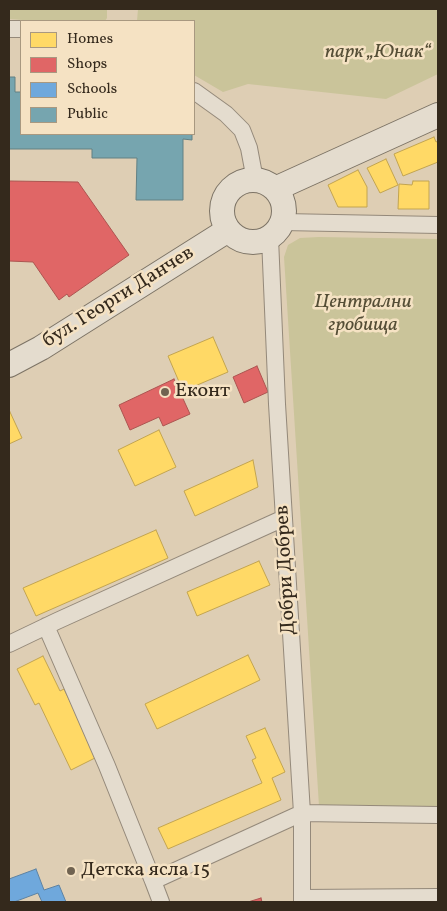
<!DOCTYPE html>
<html>
<head>
<meta charset="utf-8">
<style>
  body { margin:0 }
  #map { position:relative; width:447px; height:911px; overflow:hidden; background:#deceb4; font-family:Vollkorn,serif }
  canvas { display:block }
  .frame { position:absolute; inset:0; border:10px solid #34291c; pointer-events:none }
  .legend { position:absolute; left:20px; top:20px; width:175px; height:115px; box-sizing:border-box; background:#f5e2c3; border:1px solid #a89880; margin:0; padding:6px 9px; list-style:none; font-size:15px; color:#34291c }
  .legend li { display:flex; align-items:center; gap:10px; height:25px }
  .legend b { width:25px; border:1px solid #a89880 }
</style>
</head>
<body>
<div id="map">
<canvas width="447" height="911"></canvas>
<div class="frame"></div>
<ul class="legend">
<li><b style="height:14px;background:#ffd966"></b>Homes</li>
<li><b style="height:14px;background:#e06666"></b>Shops</li>
<li><b style="height:14px;background:#6fa8dc"></b>Schools</li>
<li><b style="height:14px;background:#76a5af"></b>Public</li>
</ul>
</div>
<script>
const ctx = document.querySelector('canvas').getContext('2d');
ctx.lineJoin = 'round';
function fillPath(path, color) { ctx.fillStyle = color; ctx.fill(path, 'evenodd'); }
const toPath = rows => new Path2D(rows.map(r => 'M' + r).join(''));
function trace(path, color, width, dash) { ctx.strokeStyle = color; ctx.lineWidth = width; ctx.lineCap = dash ? 'butt' : 'round'; ctx.setLineDash(dash || []); ctx.stroke(path); }
function drawText(font, color, halo, rows, align = 'center') {
  ctx.font = font + ' Vollkorn,serif'; ctx.lineWidth = 5; ctx.setLineDash([]); ctx.textBaseline = 'middle'; ctx.strokeStyle = halo; ctx.fillStyle = color; for (const [text, x, y, turn = 0] of rows) {
    ctx.save(); ctx.translate(x, y); ctx.rotate((+turn || 0) * Math.PI / 180); ctx.textAlign = isNaN(turn) ? turn : align; if (halo) ctx.strokeText(text, 0, 0); ctx.fillText(text, 0, 0); ctx.restore();
  }
}
fillPath(toPath([
  [9,9,107,9,107,18,105,21,36,21,9,19],
  [138,9,438,9,438,74,386,99,248,84,223,92,194,75,194,21,137,21],
  [319,237,438,239,438,808,319,806,284,257,288,245,300,238]
]), '#cac49a');
const homes = toPath([
  [434,137,436,142,438,141,438,162,403,176,394,154,434,137],
  [386,159,398,185,380,193,367,168,386,159],
  [358,170,367,187,367,207,338,207,328,185,358,170],
  [413,181,429,181,429,209,398,209,399,184,412,185,413,181],
  [213,337,228,372,183,391,168,356,213,337],
  [10,412,22,438,9,444,9,413,10,412],
  [159,430,176,467,135,486,118,450,159,430],
  [253,460,258,487,195,516,184,491,253,460],
  [156,530,168,558,36,616,23,588,156,530],
  [259,561,270,585,197,616,187,592,259,561],
  [248,655,260,680,157,729,145,704,248,655],
  [43,656,60,691,64,689,97,757,71,770,39,703,35,705,17,669,43,656],
  [265,728,285,772,272,778,281,800,168,849,158,828,262,783,252,760,256,758,246,736,265,728]
]);
fillPath(homes, '#ffd966');
trace(homes, '#c2a450', 1);
const shops = toPath([
  [9,181,78,182,129,255,69,297,67,294,59,300,33,262,9,261,9,181],
  [257,366,268,392,244,403,233,377,257,366],
  [174,379,190,414,163,426,159,417,130,430,119,405,174,379],
  [261,898,262,902,248,902,261,898]
]);
fillPath(shops, '#e06666');
trace(shops, '#ac5450', 1);
const schools = toPath([
  [36,869,44,890,59,885,66,902,42,902,38,893,14,902,9,902,9,879,36,869]
]);
fillPath(schools, '#6fa8dc');
trace(schools, '#5d82a2', 1);
const public = toPath([
  [9,77,15,77,15,92,21,92,21,134,192,134,192,140,183,139,183,200,136,200,137,158,92,158,92,149,9,149,9,77]
]);
fillPath(public, '#76a5af');
trace(public, '#628083', 1);
const street = toPath([
  [9,29,21,29],
  [194,91,226,114,242,130,249,148,255,180],
  [283,222,438,225],
  [270,238,277,404,302,813,302,902],
  [46,626,107,766,153,881,302,813,438,815],
  [9,644,57,621,284,518],
  [153,881,161,902],
  [302,898,438,897]
]);
const secondary = toPath([
  '222 211a31 31 0 1 1 62 0a31 31 0 1 1-62 0Z',
  [275,189,438,115],
  [9,365,41,348,228,230]
]);
trace(street, '#94897a', 18);
trace(secondary, '#7c7365', 26);
trace(street, '#e4dcce', 16);
trace(secondary, '#e4dcce', 24);
for (const [x, y, r, color] of [
  [165,392,5,"#706351"],
  [71,871,5,"#706351"]
]) { const dot = new Path2D(); dot.arc(x, y, r, 0, 2 * Math.PI); ctx.fillStyle = color; ctx.fill(dot); trace(dot, '#f5e2c3', 2); }
drawText('italic 20px', '#554e36', '#f5e2c3', [
  ["парк „Юнак“",378,53],
  ["Централни",363,303],
  ["гробища",363,326]
]);
drawText('20px', '#34291c', '#f5e2c3', [
  ["бул. Георги Данчев",119,298,-32],
  ["Добри Добрев",287,570,-93]
]);
drawText('20px', '#34291c', '#f5e2c3', [
  ["Еконт",175,392],
  ["Детска ясла 15",81,871]
], 'left');
</script>
</body>
</html>
